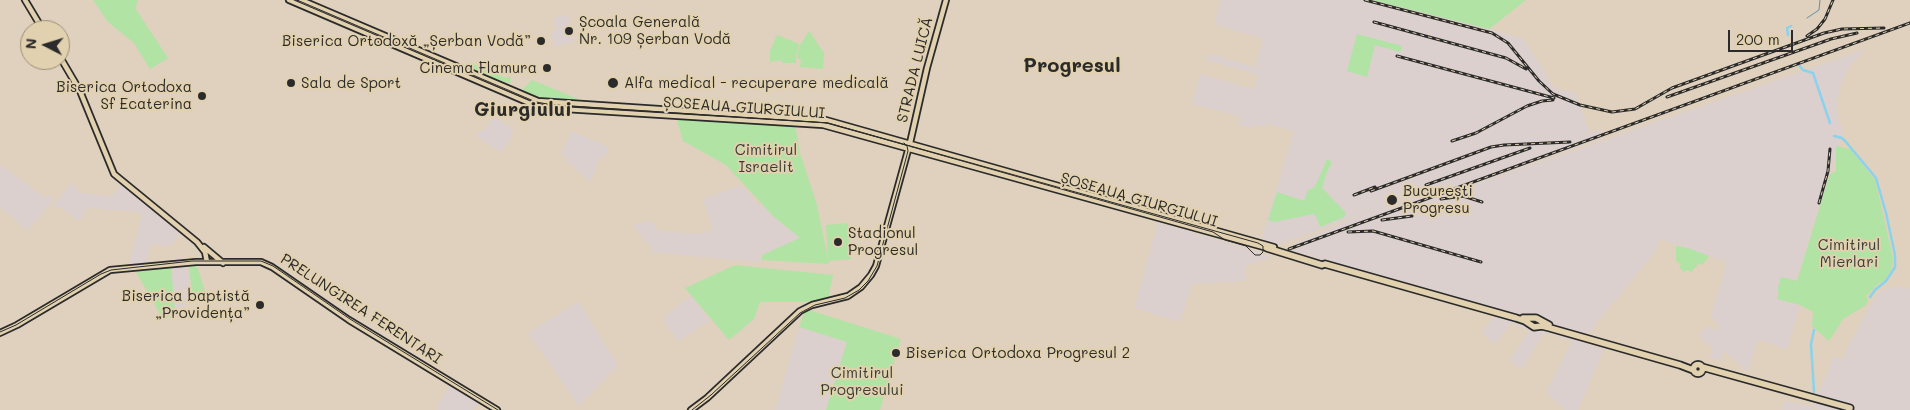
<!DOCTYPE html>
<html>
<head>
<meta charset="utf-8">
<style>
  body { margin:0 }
  #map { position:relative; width:1910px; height:410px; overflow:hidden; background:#dfd1bd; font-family:Mali,sans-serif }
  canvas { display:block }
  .north { position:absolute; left:20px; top:20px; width:50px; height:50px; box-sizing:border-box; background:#e2d1ae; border:1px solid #998f7a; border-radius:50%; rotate:275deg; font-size:14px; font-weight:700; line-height:20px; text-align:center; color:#2b2b2b }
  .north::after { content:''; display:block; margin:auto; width:18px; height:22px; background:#2b2b2b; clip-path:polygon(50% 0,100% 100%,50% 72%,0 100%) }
  .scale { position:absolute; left:1728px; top:30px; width:65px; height:22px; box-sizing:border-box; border:2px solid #2b2b2b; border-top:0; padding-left:6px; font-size:15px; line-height:18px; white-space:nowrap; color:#2b2b2b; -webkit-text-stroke:4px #e2d1ae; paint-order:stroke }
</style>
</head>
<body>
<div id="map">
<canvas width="1910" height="410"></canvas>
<div class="north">N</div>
<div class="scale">200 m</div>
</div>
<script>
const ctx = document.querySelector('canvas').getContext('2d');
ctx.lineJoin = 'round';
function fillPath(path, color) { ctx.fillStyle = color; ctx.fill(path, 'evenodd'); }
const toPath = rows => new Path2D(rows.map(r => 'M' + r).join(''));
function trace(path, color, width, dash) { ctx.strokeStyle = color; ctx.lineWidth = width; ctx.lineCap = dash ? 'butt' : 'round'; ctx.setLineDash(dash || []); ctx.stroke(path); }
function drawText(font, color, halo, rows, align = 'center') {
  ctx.font = font + ' Mali,sans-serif'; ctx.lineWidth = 4; ctx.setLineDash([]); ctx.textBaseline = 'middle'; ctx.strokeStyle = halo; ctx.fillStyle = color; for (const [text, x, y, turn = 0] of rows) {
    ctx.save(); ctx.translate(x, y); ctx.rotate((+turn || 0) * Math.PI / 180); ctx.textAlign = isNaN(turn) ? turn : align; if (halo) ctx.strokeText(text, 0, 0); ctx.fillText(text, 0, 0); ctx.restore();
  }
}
fillPath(toPath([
  [1221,0,1372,0,1523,38,1554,88,1575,93,1590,132,1577,137,1602,129,1604,137,1455,192,1866,49,1852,63,1841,83,1837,106,1840,124,1843,132,1822,205,1820,204,1796,282,1781,277,1777,291,1779,292,1778,299,1800,305,1787,349,1757,340,1748,372,1724,351,1721,361,1709,358,1713,348,1698,336,1708,326,1715,331,1719,326,1711,316,1727,262,1660,239,1655,252,1581,342,1604,349,1578,410,1565,410,1546,392,1572,341,1545,332,1521,370,1510,360,1529,330,1512,323,1494,344,1481,332,1501,309,1289,250,1295,248,1293,244,1374,210,1277,245,1261,240,1294,131,1266,123,1265,127,1255,124,1254,129,1239,125,1241,117,1192,104,1200,74,1254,89,1258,75,1206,60,1208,53,1255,67,1263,39,1214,24],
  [568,14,574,42,554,46,551,32,557,30,554,18],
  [494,117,513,128,511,138,501,153,476,136,480,131,486,129],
  [571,131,609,147,605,156,600,157,590,182,566,160,567,157,561,154],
  [0,165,45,198,49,195,55,198,27,231,0,207],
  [123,182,183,231,170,246,151,244,147,263,129,264,141,217,139,212,88,208,79,221,65,210,53,206,71,184,81,193,113,196],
  [741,185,760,206,762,204,773,216,800,238,762,255,762,262,744,261,651,252,651,247,632,225,652,221,658,231,696,234,713,231,703,199],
  [1158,222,1259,252,1270,258,1246,266,1246,281,1192,284,1180,322,1134,308],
  [188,265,191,302,175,311,171,266],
  [1900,285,1910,289,1910,410,1819,410,1812,408,1811,410,1781,410,1785,401,1813,407,1834,356,1843,360,1848,346,1877,294,1883,289,1899,287],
  [691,296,710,320,679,341,666,326,664,319,666,315],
  [578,302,618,365,579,406,528,333],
  [799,327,847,342,826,410,775,410],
  [450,385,479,402,473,410,439,410,436,408]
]), '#dbd0ce');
fillPath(toPath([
  [93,0,138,0,135,8,168,58,150,69,134,43,108,22],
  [1372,0,1526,0,1489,29],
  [809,31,824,53,823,69,800,67,801,60,798,59,797,56,800,44,801,44],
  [1357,34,1402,46,1401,52,1375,45,1367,77,1347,71],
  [777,35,799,44,796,56,796,63,783,63,780,60,770,62,770,51],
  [469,62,506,78,510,76,511,83,501,81,467,68],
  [532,80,578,99,578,101,540,98,524,91,523,89],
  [676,117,795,125,800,153,817,205,828,260,826,225,848,223,851,259,828,261,829,264,762,260,762,255,800,238,773,216,726,165,683,141],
  [1836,146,1850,149,1875,180,1893,258,1891,270,1883,282,1879,283,1866,296,1868,300,1866,305,1843,319,1829,341,1812,326,1813,312,1800,305,1777,299,1779,292,1777,291,1781,277,1797,281,1830,174,1836,171],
  [1327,159,1332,162,1326,174,1322,188,1346,213,1344,217,1320,227,1316,216,1313,214,1275,222,1268,220,1277,192,1304,201,1308,190,1315,187],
  [1676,246,1688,248,1709,256,1702,265,1699,263,1691,272,1687,270,1684,272,1679,267,1681,264,1676,261],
  [735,265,833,275,828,299,803,302,760,302,754,319,729,340,685,288],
  [171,266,175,311,164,321,135,270],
  [189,266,197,266,208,301,193,302],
  [809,310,901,339,880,410,826,410,847,342,799,327,804,313]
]), '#b0e3a4');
trace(toPath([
  [1807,18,1819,10,1820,0]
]), '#658f9f', 1);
trace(toPath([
  [1788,35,1787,28,1791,26],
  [1799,65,1803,70,1813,73,1830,123],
  [1834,136,1842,138,1846,142,1876,178,1886,213,1895,255,1895,267,1886,281,1875,290,1870,297],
  [1814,330,1811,344,1814,392]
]), '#8bd2ec', 2.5);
const major = toPath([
  [25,0,43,30],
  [289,0,534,105,549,108,823,125,1267,248],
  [301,0,538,101,826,120,1274,247],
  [60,57,80,91,114,174,197,242,205,252,207,262],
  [204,247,223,263],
  [0,333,17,325,110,270,196,262,261,262,272,267,349,320,497,410],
  [691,410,707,398,800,311,812,305,848,296,861,287,871,275,876,266,910,143,927,68,946,0]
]);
const highway = toPath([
  [1267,248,1322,265,1325,264,1516,318,1525,321,1534,327,1542,326,1550,328,1680,365,1693,370],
  [1523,318,1536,318,1549,325],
  '1693.5 369a4.5 4.5 0 1 1 9 0a4.5 4.5 0 1 1-9 0Z',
  [1702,367,1850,408]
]);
trace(major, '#2b2b2b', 8);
trace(highway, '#2b2b2b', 9);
trace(major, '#e2d1ae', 4.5);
trace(highway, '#e2d1ae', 5.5);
trace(toPath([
  [294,0,535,103,553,106,828,123,1213,232,1225,240,1246,246,1255,255,1260,255,1263,252,1263,246,1258,243,828,123,553,105,536,102,297,0],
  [0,332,16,325,101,274,111,270,192,261,261,261,273,266,350,319,498,410],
  [692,410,711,395,800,313,815,305,845,298,859,290,868,281,877,266,908,151,907,146,904,143]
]), '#2b2b2b', 1);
const rail = toPath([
  [1365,0,1492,33,1508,43,1539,81,1553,94,1580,105,1612,112,1635,109,1672,88,1824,33,1842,29,1884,28],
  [1374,22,1506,58,1526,69],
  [1807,36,1817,29,1825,19,1833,0],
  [1397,56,1554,98],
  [1667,97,1831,39,1857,33],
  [1452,141,1476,133,1527,106,1542,101,1553,100],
  [1426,185,1530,148],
  [1371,191,1491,147,1504,145,1570,142],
  [1354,195,1375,187],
  [1441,199,1463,196,1482,202],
  [1819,203,1828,171,1830,149],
  [1382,220,1412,216],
  [1348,232,1373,231,1481,262],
  [1289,249,1910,23]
]);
trace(rail, '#2b2b2b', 3);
trace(rail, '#e2d1ae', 1, [4]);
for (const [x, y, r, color] of [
  [569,31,5,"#2b2b2b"],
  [541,41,5,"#2b2b2b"],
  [547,68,5,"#2b2b2b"],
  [291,83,5,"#2b2b2b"],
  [613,83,6,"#2b2b2b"],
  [202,96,5,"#2b2b2b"],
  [1392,200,6,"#2b2b2b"],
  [838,242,5,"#2b2b2b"],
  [260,305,5,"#2b2b2b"],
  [896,353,5,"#2b2b2b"]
]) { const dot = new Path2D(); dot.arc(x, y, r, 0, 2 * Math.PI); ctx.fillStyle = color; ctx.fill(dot); trace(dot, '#e2d1ae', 2); }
drawText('15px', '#2b2b2b', '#e2d1ae', [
  ["Școala Generală",579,22],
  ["Nr. 109 Șerban Vodă",579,39],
  ["Biserica Ortodoxă „Șerban Vodă”",531,41,"right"],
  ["Cinema Flamura",537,68,"right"],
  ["Sala de Sport",301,83],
  ["Alfa medical - recuperare medicală",624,83],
  ["Biserica Ortodoxa",192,87,"right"],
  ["Sf Ecaterina",192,104,"right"],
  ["București",1403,191],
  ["Progresu",1403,208],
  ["Stadionul",848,233],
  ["Progresul",848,250],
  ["Biserica baptistă",250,296,"right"],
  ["„Providența”",250,313,"right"],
  ["Biserica Ortodoxa Progresul 2",906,353]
], 'left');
drawText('15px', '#2b2b2b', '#e2d1ae', [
  ["STRADA LUICĂ",915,70,-76],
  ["ȘOSEAUA GIURGIULUI",744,108,4],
  ["ȘOSEAUA GIURGIULUI",1139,200,16],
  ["PRELUNGIREA FERENTARI",361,309,33]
]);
drawText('15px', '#383d37', '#e2d1ae', [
  ["Cimitirul",766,150],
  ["Israelit",766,167],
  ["Cimitirul",1849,245],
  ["Mierlari",1849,262],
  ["Cimitirul",862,373],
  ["Progresului",862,390]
]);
drawText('bold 20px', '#2b2b2b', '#e2d1ae', [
  ["Progresul",1072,66],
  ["Giurgiului",523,110]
]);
</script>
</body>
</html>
